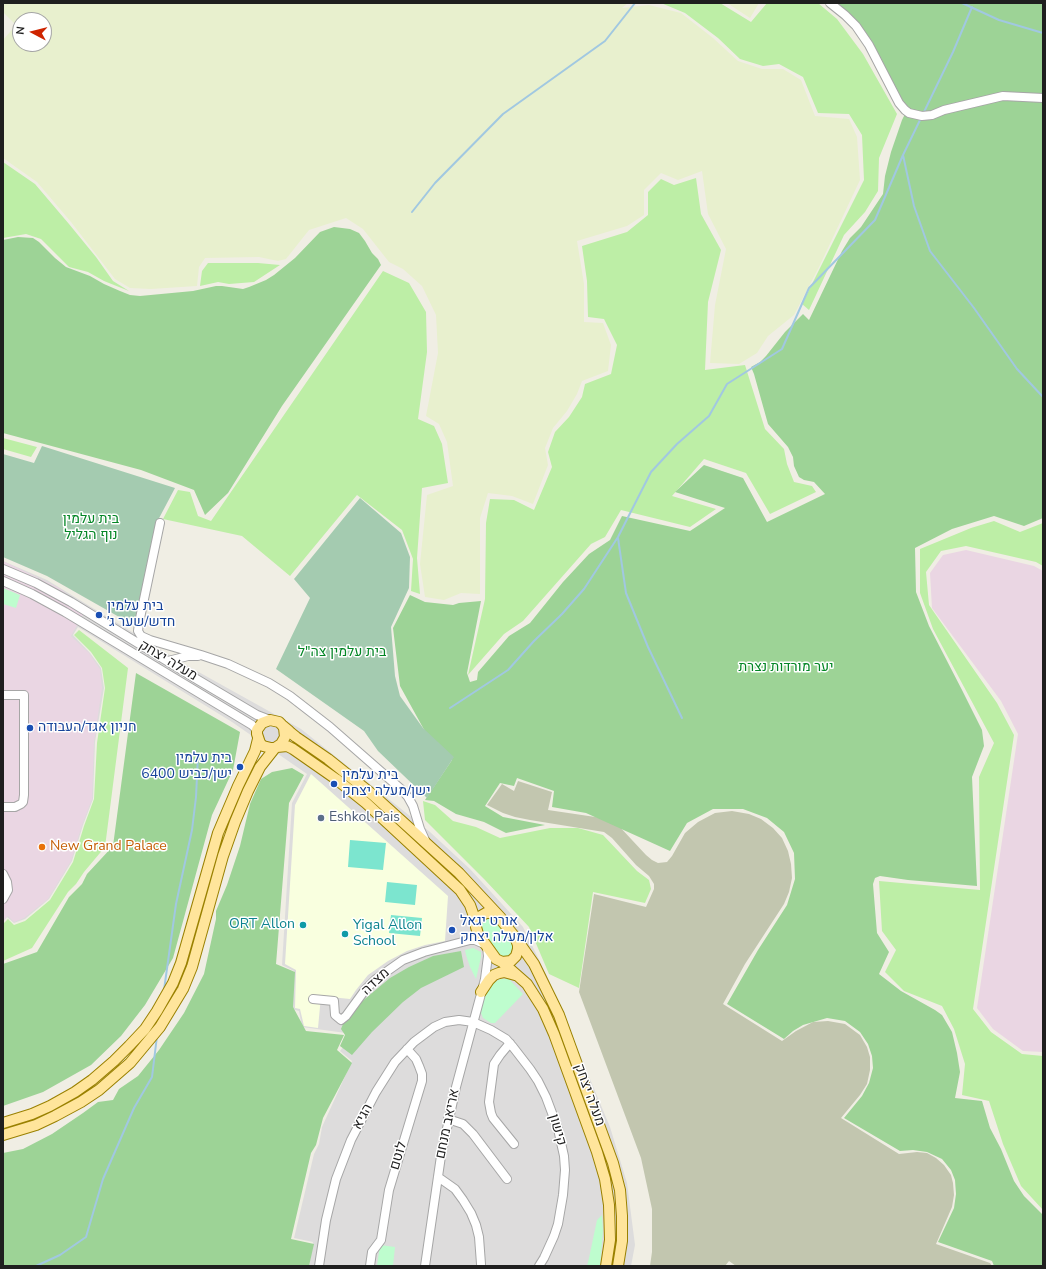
<!DOCTYPE html>
<html>
<head>
<meta charset="utf-8">
<style>
  body { margin:0 }
  #map { position:relative; width:1046px; height:1269px; overflow:hidden; background:#f0eee4; font-family:"Nunito Sans",sans-serif }
  canvas { display:block }
  .frame { position:absolute; inset:0; border:4px solid #1f1f1f; pointer-events:none }
  .north { position:absolute; left:12px; top:12px; width:40px; height:40px; box-sizing:border-box; background:#fff; border:1px solid #a5a5a5; border-radius:50%; rotate:277deg; font-size:11px; font-weight:700; line-height:16px; text-align:center; color:#1f1f1f }
  .north::after { content:''; display:block; margin:auto; width:14px; height:18px; background:#ce2400; clip-path:polygon(50% 0,100% 100%,50% 72%,0 100%) }
</style>
</head>
<body>
<div id="map">
<canvas width="1046" height="1269"></canvas>
<div class="frame"></div>
<div class="north">N</div>
</div>
<script>
const ctx = document.querySelector('canvas').getContext('2d');
ctx.lineJoin = 'round';
function fillPath(path, color) { ctx.fillStyle = color; ctx.fill(path, 'evenodd'); }
const toPath = rows => new Path2D(rows.map(r => 'M' + r).join(''));
function trace(path, color, width, dash) { ctx.strokeStyle = color; ctx.lineWidth = width; ctx.lineCap = dash ? 'butt' : 'round'; ctx.setLineDash(dash || []); ctx.stroke(path); }
function drawText(font, color, halo, rows, align = 'center') {
  ctx.font = font + ' "Nunito Sans",Heebo,sans-serif'; ctx.lineWidth = 3; ctx.setLineDash([]); ctx.textBaseline = 'middle'; ctx.strokeStyle = halo; ctx.fillStyle = color; for (const [text, x, y, turn = 0] of rows) {
    ctx.save(); ctx.translate(x, y); ctx.rotate((+turn || 0) * Math.PI / 180); ctx.textAlign = isNaN(turn) ? turn : align; if (halo) ctx.strokeText(text, 0, 0); ctx.fillText(text, 0, 0); ctx.restore();
  }
}
fillPath(toPath([
  [3,561,47,580,186,665,301,729,430,832,470,869,523,927,547,976,610,1127,627,1183,635,1245,631,1266,309,1266,313,1242,294,1238,314,1154,319,1144,322,1127,352,1061,340,1051,353,1034,302,1027,299,1011,292,1009,294,971,282,965,292,803,307,774,232,722,78,627,73,635,90,653,101,668,104,688,95,742,93,799,83,825,72,861,49,899,25,919,14,923,7,917,3,922]
]), '#dddcdc');
fillPath(toPath([
  [966,550,1034,566,1043,571,1043,1052,1023,1051,993,1029,977,1008,1018,734,1001,701,932,608,930,573,943,555],
  [3,561,59,588,86,609,71,636,89,653,100,669,102,688,94,742,92,799,82,825,71,861,48,899,24,918,14,922,8,916,3,920]
]), '#ead6e3');
fillPath(toPath([
  [311,774,448,896,445,941,425,945,407,951,388,961,368,975,356,990,350,999,321,996,318,1028,304,1026,300,1009,295,1008,296,970,285,964,295,805]
]), '#f9ffdf');
fillPath(toPath([
  [518,781,552,792,548,810,602,818,618,825,646,855,652,860,658,863,667,862,672,856,685,833,698,822,715,813,732,811,749,814,761,819,773,828,782,838,788,851,791,864,792,878,789,892,784,904,745,964,723,1004,782,1041,796,1031,813,1022,828,1021,845,1024,860,1035,867,1047,870,1057,870,1070,867,1084,860,1095,841,1118,899,1154,917,1152,927,1153,936,1158,944,1165,951,1175,953,1183,954,1195,952,1207,936,1244,990,1263,992,1266,736,1266,729,1261,725,1266,650,1266,652,1252,652,1209,641,1158,579,992,594,894,646,907,654,889,654,884,649,876,636,865,612,838,604,832,530,820,515,817,503,813,487,805,502,784,514,791]
]), '#c2c6af');
fillPath(toPath([
  [3,3,628,3,622,8,649,5,681,13,713,38,738,61,762,69,783,69,801,80,815,116,849,119,857,137,860,180,819,267,794,315,768,336,757,353,739,364,710,363,715,305,726,249,708,214,702,171,678,180,661,173,644,190,644,215,627,226,577,241,584,284,584,322,603,323,611,345,608,371,582,381,577,394,567,411,553,428,545,448,548,465,533,504,512,496,488,493,480,518,480,594,461,593,444,600,425,597,420,564,427,495,453,486,447,442,439,424,426,416,438,353,436,315,422,286,403,269,389,262,363,229,346,218,309,230,286,259,278,261,259,257,205,258,199,267,197,286,151,289,130,288,115,279,71,222,37,182,3,158,3,40,16,25,3,12],
  [20,20,44,20,44,44,20,44],
  [727,3,759,3,750,18]
]), '#e8f0ce');
fillPath(toPath([
  [661,3,720,3,751,22,767,3,818,3,837,19,863,54,897,114,879,158,878,191,865,212,844,235,809,310,802,304,864,180,862,135,849,114,818,113,803,77,779,64,763,66,740,59,718,38,685,13],
  [3,162,35,184,69,224,96,257,113,281,129,291,104,281,88,272,69,267,41,239,26,234,3,238],
  [696,178,701,214,721,250,708,302,705,370,745,365,765,429,784,449,787,464,794,482,812,486,816,492,770,514,746,473,704,459,672,496,716,509,690,527,621,510,605,537,591,544,523,621,504,634,468,675,485,599,486,523,490,499,514,500,534,510,552,467,548,452,555,432,569,417,582,397,585,384,611,374,617,345,604,319,588,317,587,281,582,246,627,232,648,215,648,192,661,179,674,185],
  [208,263,258,263,280,265,254,282,229,284,218,282,200,286,202,271],
  [383,271,409,283,426,312,427,352,418,419,434,426,442,444,448,483,422,488,417,558,420,594,411,591,413,559,402,530,357,495,290,576,242,536,163,519,178,490,190,492,198,516,211,521],
  [3,438,37,447,31,457,3,449],
  [994,521,1020,532,1043,523,1043,566,1036,562,966,546,941,551,926,572,929,605,997,703,1014,735,973,1009,991,1032,1022,1054,1043,1056,1043,1210,1021,1186,1003,1144,989,1101,962,1095,965,1064,954,1029,942,1006,904,991,885,972,896,950,882,931,879,881,980,890,979,777,994,743,933,629,920,593,920,549,971,528],
  [79,630,128,668,105,847,84,872,76,884,68,892,32,948,3,961,3,924,8,919,14,925,25,921,50,900,73,862,84,826,94,799,97,743,105,688,102,668,91,652,74,635],
  [423,801,435,805,453,821,476,827,500,838,550,828,578,828,603,835,637,871,649,880,651,889,645,903,593,892,579,988,549,974,529,927,485,880,425,820]
]), '#bdeea6');
fillPath(toPath([
  [833,3,1043,3,1043,518,1024,526,994,516,952,529,915,548,916,592,929,626,962,690,982,730,984,746,972,777,977,886,908,880,880,876,875,878,873,884,877,933,889,952,879,974,901,991,935,1010,942,1015,952,1032,957,1053,960,1072,955,1098,982,1101,990,1128,1001,1149,1014,1181,1024,1196,1043,1215,1043,1266,994,1266,992,1261,938,1242,954,1208,956,1194,955,1180,951,1170,942,1159,927,1152,913,1150,900,1151,844,1118,862,1096,869,1083,873,1068,872,1056,868,1044,860,1032,845,1021,827,1018,803,1025,793,1031,784,1039,727,1004,758,950,787,905,795,879,794,853,784,832,767,818,743,809,713,809,687,823,670,851,586,813,552,807,554,791,517,778,514,786,500,783,485,806,503,817,545,825,506,833,484,822,456,814,434,801,425,800,452,760,427,735,400,686,393,628,410,595,425,602,453,605,459,603,481,601,467,673,470,682,477,680,478,672,509,636,530,623,563,582,589,554,610,540,622,516,690,531,725,508,675,492,704,465,743,478,767,522,825,494,814,482,804,480,799,477,794,466,793,457,788,447,768,424,754,374,751,367,760,362,766,356,785,332,803,314,809,320,842,251,850,238,861,227,883,194,885,176,891,152,902,120,907,110,876,57],
  [334,227,350,229,359,233,365,241,372,253,378,259,381,265,282,406,228,493,205,515,194,490,141,470,3,433,3,240,18,237,33,238,39,242,55,258,66,267,90,276,104,284,120,291,130,295,140,296,193,291,216,286,222,286,243,289,249,287,266,280,274,275,295,258,320,232],
  [136,673,240,732,233,770,212,815,173,958,145,1005,121,1036,91,1065,43,1092,3,1106,3,964,37,952,69,897,82,884,87,874,113,846],
  [292,768,304,775,289,803,276,964,295,972,293,1007,306,1031,344,1035,337,1050,352,1063,323,1118,316,1145,311,1153,291,1239,314,1244,309,1266,3,1266,3,1153,23,1149,52,1134,83,1113,98,1102,113,1100,119,1089,138,1076,159,1050,184,1013,204,974,216,919,216,911,227,885,240,846,250,804,261,779,272,772],
  [461,951,464,967,421,988,403,1002,372,1032,352,1055,340,1046,345,1035,341,1029,345,1019,354,1008,390,978,409,967,433,956]
]), '#9dd396');
fillPath(toPath([
  [42,446,175,488,157,522,135,626,47,576,3,557,3,454,34,463],
  [360,498,401,533,410,557,409,588,391,627,395,676,400,696,423,728,454,757,427,798,378,751,364,731,276,669,310,598,294,579]
]), '#a4cbb0');
fillPath(toPath([
  [3,588,20,595,16,608,3,604],
  [487,918,494,919,511,939,513,948,511,953,508,956,503,957,499,955,483,932,481,923],
  [473,948,481,952,481,957,476,979,470,967,466,955,465,950],
  [500,979,509,979,523,994,495,1023,491,1023,483,1018,481,1013,483,1000,486,991,489,986],
  [602,1215,603,1231,600,1266,587,1266,589,1258,597,1220],
  [380,1245,395,1247,393,1266,377,1266]
]), '#befdce');
fillPath(toPath([
  [350,840,386,843,383,870,348,867],
  [387,882,417,885,415,905,385,902],
  [391,915,422,918,420,936,389,933]
]), '#7ce5cf');
trace(toPath([
  [962,3,999,20,1043,33],
  [923,114,953,52,972,7],
  [903,155,914,206,930,251,974,308,1017,369,1043,397],
  [412,212,435,183,503,114,605,41,635,3],
  [618,538,626,593,648,647,682,718],
  [450,708,508,670,534,641,562,614,584,589,618,537,651,472,677,444,709,416,727,384,782,349,809,288,875,220,903,155,921,118],
  [164,990,176,904,192,830,196,797,198,756],
  [36,1266,60,1255,86,1237,103,1179,134,1108,152,1077,157,1036]
]), '#a1c8e1', 2);
const minor = toPath([
  [830,3,845,15,856,26,869,45,899,103,905,110,909,113,922,116,932,115,944,110,1003,96,1043,98],
  [160,523,139,623,138,631,141,636,150,640,201,655,228,664,269,683,290,696,330,727,402,790,408,797,413,806,420,829,425,840],
  [3,569,36,583,71,602,198,680,257,715,270,720],
  [3,581,32,594,65,612,252,725,255,728,257,734],
  [168,661,188,656,198,656],
  [3,695,24,695,24,795,23,802,21,804,15,807,3,807],
  [3,874,7,882,8,890,3,899],
  [313,999,334,1001,335,1015,341,1020,346,1016,365,990,376,979,403,960,424,952,470,940,475,940,484,944],
  [510,1043,500,1055,494,1064,489,1102,491,1113,493,1118,514,1144],
  [448,1119,463,1124,473,1134,507,1179],
  [438,1177,455,1189,463,1200,471,1213,476,1225,479,1237,481,1264],
  [319,1266,326,1220,336,1179,351,1140,376,1092,395,1062,414,1042,434,1027,445,1022,459,1020,473,1022,491,1030,506,1039,513,1047,530,1069,538,1081,546,1097,558,1129,564,1156,565,1170,563,1195,558,1224,554,1236,544,1258,539,1266],
  [370,1266,372,1252,381,1240,389,1190,422,1081,422,1074,419,1066,416,1059,407,1049],
  [425,1266,441,1156,456,1087,485,979,488,956,487,948]
]);
const major = toPath([
  [282,725,284,728,285,737,281,744,275,748,271,748,263,746,260,743,257,734,257,730,262,723,270,720,279,722,282,725,288,730,291,733,296,737,328,759,373,795,459,873,501,918],
  [277,747,287,746,293,749,336,779,366,803,460,890,470,905,476,922],
  [486,913,493,913,497,915,515,937,518,945,518,949,516,956,511,961,502,962,496,959,478,934,476,927,476,922,479,917,486,913],
  [515,937,534,964,559,1015,613,1163,620,1190,622,1216,622,1241,618,1266],
  [502,962,527,984,543,1009,554,1034,597,1152,605,1179,609,1205,610,1240,606,1266],
  [481,992,489,980,494,975,499,973,504,972,515,975],
  [3,1123,32,1114,50,1106,75,1092,92,1080,114,1061,129,1046,145,1029,157,1011,173,983,181,963,218,833,238,786,255,751,258,739],
  [3,1135,36,1125,55,1116,81,1102,99,1090,130,1063,160,1027,183,989,192,967,223,856,235,822,248,791,260,767,275,748]
]);
trace(minor, '#a6a6a6', 10);
trace(major, '#9a8100', 12);
trace(minor, '#fff', 8);
trace(major, '#ffe59b', 10);
for (const [x, y, r, color] of [
  [99,615,4,"#1a4fb4"],
  [30,728,4,"#1a4fb4"],
  [240,767,4,"#1a4fb4"],
  [334,784,4,"#1a4fb4"],
  [321,818,4,"#5c6f8a"],
  [42,847,4,"#e8710a"],
  [303,925,4,"#0f9aa8"],
  [452,930,4,"#1a4fb4"],
  [345,934,4,"#0f9aa8"]
]) { const dot = new Path2D(); dot.arc(x, y, r, 0, 2 * Math.PI); ctx.fillStyle = color; ctx.fill(dot); trace(dot, '#fff', 1.5); }
drawText('14px', '#038625', '#fff', [
  ["בית עלמין",91,520],
  ["נוף הגליל",91,536],
  ["בית עלמין צה\"ל",342,653],
  ["יער מורדות נצרת",786,668]
]);
drawText('14px', '#164399', '#fff', [
  ["בית עלמין",107,607],
  ["חדש/שער ג׳",107,623],
  ["חניון אגד/העבודה",38,728],
  ["בית עלמין",232,759,"right"],
  ["ישן/כביש 6400",232,775,"right"],
  ["בית עלמין",342,776],
  ["ישן/מעלה יצחק",342,792],
  ["אורט יגאל",460,922],
  ["אלון/מעלה יצחק",460,938]
], 'left');
drawText('14px', '#1f1f1f', '#fff', [
  ["מעלה יצחק",168,661,31],
  ["מצדה",376,982,-43],
  ["מעלה יצחק",589,1095,70],
  ["הגיא",363,1117,-62],
  ["אריאב מנחם",448,1124,-78],
  ["קישון",557,1130,74],
  ["לוטם",399,1156,-73]
]);
drawText('14px', '#4e5e75', '#fff', [
  ["Eshkol Pais",329,818]
], 'left');
drawText('14px', '#c56008', '#fff', [
  ["New Grand Palace",50,847]
], 'left');
drawText('14px', '#0d838f', '#fff', [
  ["ORT Allon",295,925],
  ["Yigal Allon",353,926,"left"],
  ["School",353,942,"left"]
], 'right');
</script>
</body>
</html>
